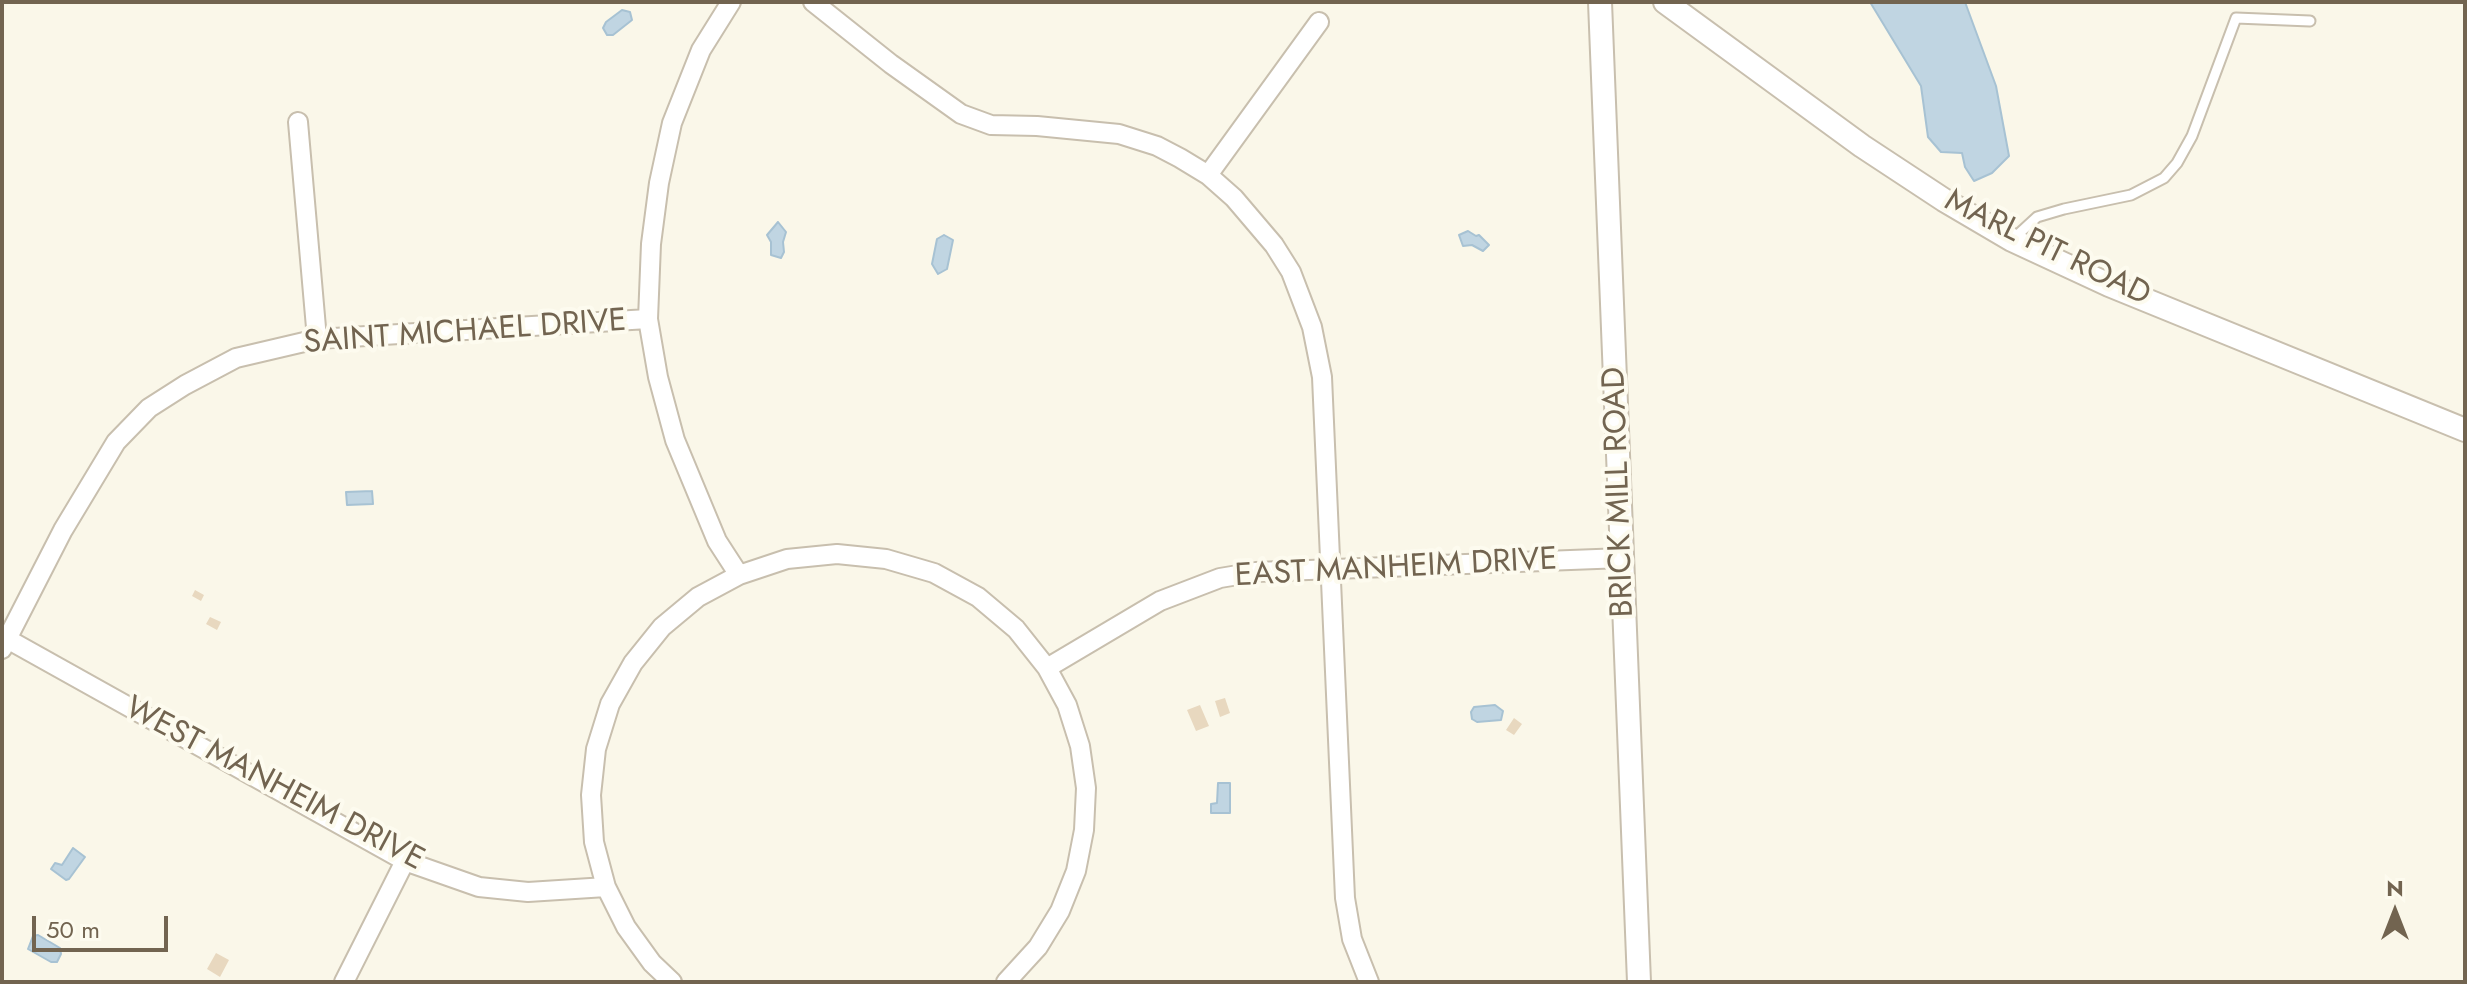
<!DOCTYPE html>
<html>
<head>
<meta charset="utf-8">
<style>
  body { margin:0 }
  #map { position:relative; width:2467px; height:984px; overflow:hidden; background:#faf7e9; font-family:Jost,sans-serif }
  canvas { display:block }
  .frame { position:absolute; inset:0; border:4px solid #726450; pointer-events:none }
  .north { position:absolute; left:2355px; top:872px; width:80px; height:80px; -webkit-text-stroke:6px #fdfbef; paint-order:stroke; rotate:0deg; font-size:22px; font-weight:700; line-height:32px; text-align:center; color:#726450 }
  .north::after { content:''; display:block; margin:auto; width:28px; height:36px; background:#726450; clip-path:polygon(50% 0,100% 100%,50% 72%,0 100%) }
  .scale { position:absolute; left:32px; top:916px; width:136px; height:36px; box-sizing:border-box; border:4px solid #726450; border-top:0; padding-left:10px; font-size:24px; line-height:28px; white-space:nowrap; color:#726450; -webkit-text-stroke:6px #fdfbef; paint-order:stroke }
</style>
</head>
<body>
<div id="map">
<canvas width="2467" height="984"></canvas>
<div class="frame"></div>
<div class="north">N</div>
<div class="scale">50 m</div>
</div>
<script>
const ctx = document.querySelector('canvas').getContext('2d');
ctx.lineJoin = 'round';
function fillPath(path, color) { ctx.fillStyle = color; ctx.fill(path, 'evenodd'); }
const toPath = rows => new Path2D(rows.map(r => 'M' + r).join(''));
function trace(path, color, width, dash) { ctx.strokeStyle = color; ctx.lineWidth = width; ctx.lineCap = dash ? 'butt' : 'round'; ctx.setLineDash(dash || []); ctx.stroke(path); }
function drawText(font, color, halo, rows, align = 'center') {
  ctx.font = font + ' Jost,sans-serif'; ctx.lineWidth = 8; ctx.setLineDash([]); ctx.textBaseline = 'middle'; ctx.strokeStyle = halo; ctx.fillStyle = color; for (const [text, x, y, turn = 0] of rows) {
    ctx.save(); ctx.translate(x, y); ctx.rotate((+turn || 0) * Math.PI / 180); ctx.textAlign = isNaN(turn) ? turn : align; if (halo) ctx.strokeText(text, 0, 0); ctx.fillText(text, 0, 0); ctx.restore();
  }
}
const water = toPath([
  [1870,2,1965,2,1996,86,2009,156,1992,173,1974,181,1965,167,1962,153,1941,152,1928,137,1921,86,1870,2],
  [622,10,630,12,632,20,613,35,607,35,603,28,606,22,622,10],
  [778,222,786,232,783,242,784,252,781,258,771,255,771,242,767,235,778,222],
  [1468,231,1476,236,1479,235,1489,245,1483,251,1472,245,1463,246,1459,235,1468,231],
  [944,235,953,240,947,269,938,274,932,264,937,239,944,235],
  [372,491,373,504,347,505,346,492,372,491],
  [1495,705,1503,711,1501,720,1477,722,1472,719,1471,712,1474,707,1495,705],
  [1218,783,1230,783,1230,813,1211,813,1211,804,1217,803,1218,783],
  [73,848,85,857,69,879,66,880,51,869,55,863,62,865,73,848],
  [38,935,60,948,61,954,57,962,51,962,28,949,33,936,38,935]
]);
fillPath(water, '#c0d5e2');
trace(water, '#a7c2d3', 2);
fillPath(toPath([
  [195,590,204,595,201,601,192,596],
  [210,617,221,622,217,630,206,624],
  [1225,698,1230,713,1220,717,1215,701],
  [1200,705,1209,726,1196,731,1187,710],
  [1514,718,1522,724,1514,735,1506,730],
  [216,953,229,960,220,977,207,969]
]), '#e8d8bf');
const service = toPath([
  [2012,240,2037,217,2064,209,2131,195,2164,178,2177,163,2192,136,2236,18,2310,21]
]);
const minor = toPath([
  [731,2,701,50,672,123,659,183,651,244,648,319,658,377,675,440,717,541,739,575],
  [813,2,891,64,961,114,991,125,1037,126,1119,134,1157,146,1180,158,1208,175,1234,198,1274,245,1291,272,1312,327,1322,377,1345,898,1352,939,1369,982],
  [298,122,317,339],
  [1208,175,1319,22],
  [2,636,405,861,479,887,528,892,606,887],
  [2,649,63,530,116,442,149,408,185,385,236,358,317,339,648,319],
  [1047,668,1160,601,1220,578,1256,572,1623,558],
  [344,982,405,861],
  [672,982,652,963,626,927,606,887,594,842,591,795,596,749,610,704,633,663,662,627,698,597,739,575,787,559,837,554,886,559,934,573,978,597,1016,629,1047,668,1067,705,1080,746,1086,788,1084,830,1076,871,1060,911,1038,947,1006,982]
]);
const tertiary = toPath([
  [1600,2,1639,982],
  [1665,2,1862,146,1944,200,2012,240,2109,285,2465,430]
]);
trace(service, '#c8bfae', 13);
trace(minor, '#c8bfae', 22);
trace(tertiary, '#c8bfae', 26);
trace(service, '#fff', 9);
trace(minor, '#fff', 18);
trace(tertiary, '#fff', 22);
drawText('32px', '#726450', '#fdfbef', [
  ["MARL PIT ROAD",2047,249,26],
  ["SAINT MICHAEL DRIVE",465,333,-4],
  ["BRICK MILL ROAD",1620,492,-92],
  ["EAST MANHEIM DRIVE",1396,569,-3],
  ["WEST MANHEIM DRIVE",274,785,28]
]);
</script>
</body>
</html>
